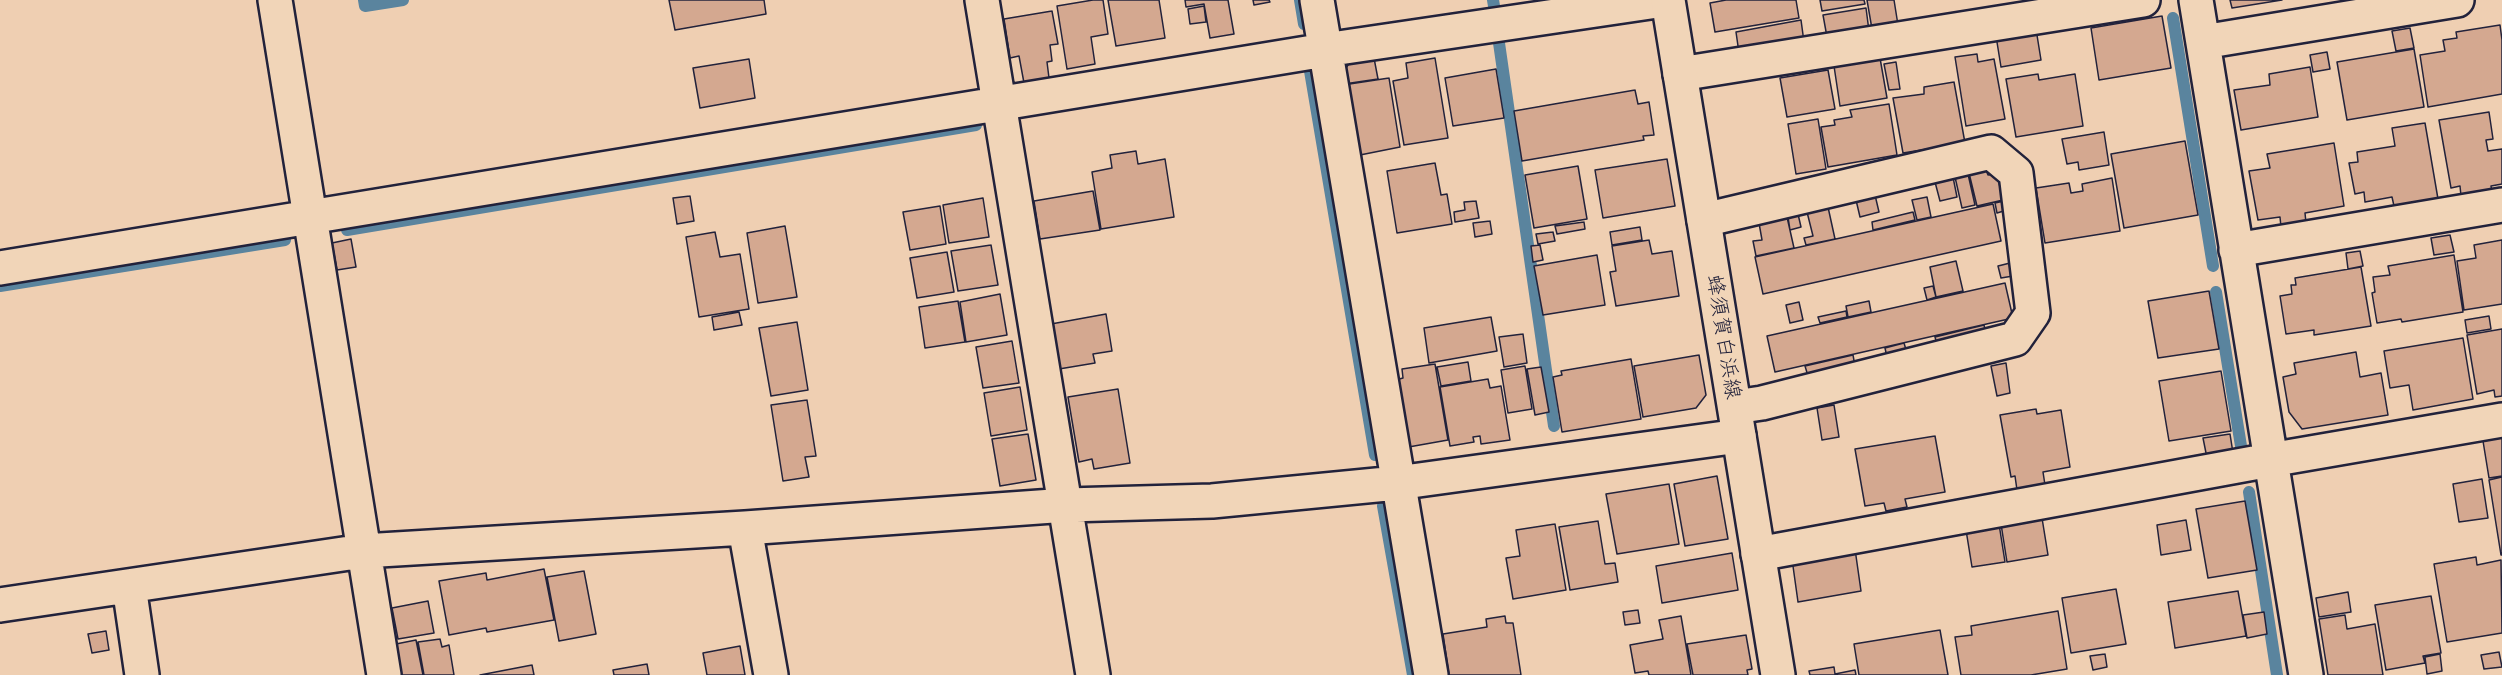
<!DOCTYPE html>
<html>
<head>
<meta charset="utf-8">
<style>
  body { margin:0 }
  canvas { display:block; background:#efcfb2 }
</style>
</head>
<body>
<canvas width="2502" height="675"></canvas>
<script>
const ctx = document.querySelector('canvas').getContext('2d');
ctx.lineJoin = 'round';
const toPath = rows => new Path2D(rows.map(r => 'M' + r).join(''));
function trace(path, color, width, dash) { ctx.strokeStyle = color; ctx.lineWidth = width; ctx.lineCap = dash ? 'butt' : 'round'; ctx.setLineDash(dash || []); ctx.stroke(path); }
function fillPath(path, color) { ctx.fillStyle = color; ctx.fill(path, 'evenodd'); }
function drawText(font, color, halo, rows, align = 'center') {
  ctx.font = font + ' "Patrick Hand","Klee One",sans-serif'; ctx.lineWidth = 6; ctx.setLineDash([]); ctx.textBaseline = 'middle'; ctx.strokeStyle = halo; ctx.fillStyle = color; for (const [text, x, y, turn = 0] of rows) {
    ctx.save(); ctx.translate(x, y); ctx.rotate((+turn || 0) * Math.PI / 180); ctx.textAlign = isNaN(turn) ? turn : align; if (halo) ctx.strokeText(text, 0, 0); ctx.fillText(text, 0, 0); ctx.restore();
  }
}
trace(toPath([
  [364,0,365,6,403,0],
  [1300,0,1304,24],
  [1493,0,1495,12],
  [2173,18,2213,266],
  [1498,36,1554,426],
  [1310,71,1375,455],
  [347,230,976,125],
  [0,286,285,240],
  [2216,292,2241,446],
  [2249,492,2277,675],
  [1383,506,1413,675]
]), '#5a849e', 12);
const building = toPath([
  [669,0,764,0,766,14,675,30,669,0],
  [1093,0,1103,0,1108,34,1091,37,1095,64,1067,69,1057,6,1093,0],
  [1108,0,1159,0,1165,38,1116,46,1108,0],
  [1185,0,1228,0,1234,34,1210,38,1204,4,1186,7,1185,0],
  [1253,0,1269,0,1270,2,1254,5,1253,0],
  [1726,0,1796,0,1799,18,1715,32,1710,3,1726,0],
  [1820,0,1864,0,1865,4,1822,11,1820,0],
  [1867,0,1894,0,1898,25,1872,29,1867,0],
  [2230,0,2282,0,2232,8,2230,0],
  [1204,6,1206,22,1190,24,1188,9,1204,6],
  [1866,8,1869,31,1827,37,1823,15,1866,8],
  [1052,11,1058,44,1050,45,1052,61,1047,62,1049,78,1024,83,1019,56,1010,58,1004,19,1052,11],
  [2162,16,2171,68,2099,80,2091,28,2162,16],
  [1801,20,1804,42,1739,53,1736,32,1801,20],
  [2500,25,2502,40,2502,94,2428,107,2420,55,2445,51,2443,40,2457,38,2456,32,2500,25],
  [2410,28,2414,48,2396,51,2392,31,2410,28],
  [2036,29,2041,60,2001,67,1996,36,2036,29],
  [2414,49,2424,107,2347,120,2337,62,2414,49],
  [2327,52,2330,69,2313,72,2310,55,2327,52],
  [1977,54,1978,62,1994,59,2005,119,1966,126,1955,57,1977,54],
  [1374,58,1378,79,1344,84,1342,74,1350,62,1374,58],
  [1435,58,1448,138,1404,145,1393,81,1408,78,1406,63,1435,58],
  [1880,58,1887,98,1840,106,1834,66,1880,58],
  [749,59,755,98,700,108,693,68,749,59],
  [1896,62,1900,89,1889,90,1884,64,1896,62],
  [2310,67,2318,117,2241,130,2234,90,2270,85,2269,74,2310,67],
  [1496,69,1504,118,1453,126,1445,78,1496,69],
  [1828,70,1835,109,1787,117,1780,78,1828,70],
  [2038,74,2039,80,2075,74,2083,126,2016,137,2006,79,2038,74],
  [1389,78,1400,147,1355,156,1343,85,1389,78],
  [1954,82,1965,143,1903,153,1893,98,1924,94,1924,87,1954,82],
  [1635,90,1638,104,1649,102,1654,135,1643,136,1644,140,1522,161,1514,111,1635,90],
  [1889,104,1897,155,1828,167,1821,127,1835,125,1834,120,1852,117,1850,110,1889,104],
  [2489,112,2493,139,2486,140,2488,151,2502,149,2502,184,2491,186,2492,191,2461,196,2460,186,2451,188,2439,120,2489,112],
  [1818,119,1826,169,1796,174,1788,124,1818,119],
  [2425,123,2438,199,2394,206,2392,197,2365,202,2364,192,2355,194,2349,163,2358,162,2357,152,2395,146,2392,128,2425,123],
  [2104,132,2109,165,2079,170,2078,162,2067,164,2062,139,2104,132],
  [2185,141,2198,215,2124,228,2111,154,2185,141],
  [2334,143,2344,206,2305,213,2306,223,2281,227,2280,217,2258,220,2249,171,2270,168,2267,154,2334,143],
  [1136,151,1138,164,1165,159,1174,217,1101,229,1092,172,1112,168,1110,155,1136,151],
  [1667,159,1675,206,1603,218,1595,170,1667,159],
  [1435,163,1441,195,1447,194,1452,224,1397,233,1387,171,1435,163],
  [1578,166,1587,219,1534,228,1525,175,1578,166],
  [1986,170,1988,175,1997,174,2003,200,1977,206,1969,173,1986,170],
  [1968,174,1975,205,1962,208,1955,177,1968,174],
  [1953,177,1957,197,1940,201,1935,182,1953,177],
  [2112,178,2120,231,2045,243,2036,188,2069,183,2071,193,2083,191,2082,184,2112,178],
  [1093,191,1100,230,1040,239,1034,201,1093,191],
  [1875,195,1879,212,1860,217,1856,200,1875,195],
  [690,196,694,221,677,224,673,198,690,196],
  [1927,197,1931,217,1917,220,1912,200,1927,197],
  [983,198,989,237,949,243,943,205,983,198],
  [1476,201,1479,218,1455,222,1454,212,1465,210,1464,202,1476,201],
  [2004,201,2007,210,1997,213,1995,203,2004,201],
  [1993,204,2001,241,1763,294,1755,257,1993,204],
  [940,206,946,244,910,250,903,212,940,206],
  [1828,207,1835,239,1806,245,1804,238,1813,236,1807,212,1828,207],
  [1913,212,1915,220,1873,230,1872,222,1913,212],
  [1798,214,1801,227,1790,230,1788,217,1798,214],
  [1787,217,1794,248,1756,256,1753,241,1762,240,1759,223,1787,217],
  [1490,221,1492,234,1475,237,1473,223,1490,221],
  [1584,222,1585,229,1557,234,1555,226,1584,222],
  [785,226,797,297,758,303,747,233,785,226],
  [1640,227,1642,240,1612,245,1610,232,1640,227],
  [715,232,720,257,740,254,749,309,699,317,686,237,715,232],
  [1553,232,1555,241,1538,244,1536,234,1553,232],
  [2450,235,2454,252,2434,255,2431,238,2450,235],
  [351,239,356,267,337,270,332,243,351,239],
  [1649,240,1652,254,1672,251,1679,296,1616,306,1610,272,1616,271,1612,246,1649,240],
  [2502,240,2502,304,2464,310,2457,261,2476,258,2474,245,2502,240],
  [991,245,998,285,958,291,951,251,991,245],
  [1540,245,1543,260,1533,262,1531,246,1540,245],
  [2360,251,2363,266,2348,269,2346,253,2360,251],
  [947,252,954,292,917,298,910,258,947,252],
  [1597,255,1605,305,1543,315,1534,266,1597,255],
  [2454,255,2463,312,2402,322,2401,319,2377,323,2372,293,2375,292,2373,277,2390,275,2388,266,2454,255],
  [1956,261,1963,291,1936,297,1930,267,1956,261],
  [2010,263,2013,276,2001,278,1998,266,2010,263],
  [2361,267,2371,326,2314,335,2314,330,2286,334,2280,296,2292,294,2291,285,2296,285,2295,278,2361,267],
  [2005,283,2013,318,1775,372,1767,336,2005,283],
  [1933,286,1936,297,1927,300,1924,288,1933,286],
  [2209,291,2219,349,2158,358,2148,301,2209,291],
  [1000,294,1007,335,966,342,960,302,1000,294],
  [958,301,965,342,925,348,919,307,958,301],
  [1869,301,1871,312,1848,317,1846,306,1869,301],
  [1799,302,1803,320,1790,323,1786,305,1799,302],
  [1846,311,1847,317,1820,323,1818,317,1846,311],
  [739,312,742,325,714,330,712,317,739,312],
  [1106,314,1112,351,1093,354,1095,363,1059,369,1051,324,1106,314],
  [2489,316,2491,329,2467,333,2465,320,2489,316],
  [1491,317,1497,351,1429,363,1424,328,1491,317],
  [797,322,808,390,771,396,759,328,797,322],
  [1984,325,1986,334,1937,344,1935,337,1984,325],
  [2502,329,2502,396,2495,397,2494,390,2477,394,2467,335,2502,329],
  [1523,334,1527,363,1504,367,1499,337,1523,334],
  [2463,338,2473,399,2413,410,2409,385,2390,388,2384,351,2463,338],
  [1012,341,1019,383,983,388,976,347,1012,341],
  [1904,343,1907,353,1887,357,1885,348,1904,343],
  [2356,352,2360,377,2381,373,2388,415,2302,429,2289,412,2283,377,2296,374,2294,363,2356,352],
  [1699,355,1706,395,1696,408,1643,417,1634,366,1699,355],
  [1853,355,1855,366,1808,376,1805,366,1853,355],
  [1631,359,1641,419,1562,432,1553,377,1562,375,1561,371,1631,359],
  [1468,362,1471,381,1441,386,1437,367,1468,362],
  [2006,363,2010,393,1997,396,1991,366,2006,363],
  [1435,364,1448,440,1403,448,1392,381,1403,378,1402,369,1435,364],
  [1525,366,1532,409,1508,413,1501,370,1525,366],
  [1541,367,1549,412,1535,415,1527,369,1541,367],
  [2221,371,2231,431,2169,441,2159,381,2221,371],
  [1488,379,1490,388,1501,386,1510,440,1481,444,1480,436,1473,437,1474,442,1450,446,1440,387,1488,379],
  [1020,387,1027,430,991,436,984,393,1020,387],
  [1118,389,1130,463,1094,469,1092,459,1079,462,1068,397,1118,389],
  [807,400,816,456,805,457,809,477,783,481,771,405,807,400],
  [1834,405,1839,437,1822,440,1817,408,1834,405],
  [2036,409,2037,414,2061,410,2070,467,2043,472,2045,485,2017,490,2015,476,2011,477,2000,415,2036,409],
  [1028,434,1036,480,1000,486,992,439,1028,434],
  [2230,434,2233,453,2207,458,2203,438,2230,434],
  [1935,436,1945,492,1905,499,1907,507,1886,511,1884,503,1865,506,1855,449,1935,436],
  [2502,437,2502,476,2489,478,2483,441,2502,437],
  [1717,476,1728,539,1685,546,1674,484,1717,476],
  [2502,477,2502,555,2501,555,2489,480,2502,477],
  [2482,479,2488,518,2459,522,2453,484,2482,479],
  [1669,484,1679,544,1617,554,1606,494,1669,484],
  [2245,501,2257,570,2208,578,2196,509,2245,501],
  [2042,518,2048,555,2007,562,2001,524,2042,518],
  [2186,520,2191,550,2161,555,2157,525,2186,520],
  [1598,521,1605,564,1615,563,1618,582,1570,590,1559,527,1598,521],
  [1555,524,1566,590,1513,599,1506,558,1520,556,1516,530,1555,524],
  [1999,524,2005,562,1972,567,1966,530,1999,524],
  [1855,549,1861,591,1798,602,1792,559,1855,549],
  [1732,553,1738,590,1662,603,1656,566,1732,553],
  [2476,557,2477,565,2501,560,2502,633,2447,642,2434,564,2476,557],
  [544,569,554,620,487,632,486,628,449,635,439,581,486,573,487,580,544,569],
  [584,571,596,634,559,641,547,577,584,571],
  [2116,589,2126,644,2071,653,2062,598,2116,589],
  [2238,591,2246,636,2175,648,2168,602,2238,591],
  [2348,592,2351,612,2319,617,2316,598,2348,592],
  [2431,596,2441,653,2423,656,2425,663,2386,670,2375,605,2431,596],
  [428,601,434,633,398,639,392,608,428,601],
  [1638,610,1640,623,1625,625,1623,612,1638,610],
  [2058,611,2067,669,2031,675,1961,675,1955,637,1972,635,1971,626,2058,611],
  [2264,612,2267,634,2247,638,2243,615,2264,612],
  [2345,615,2347,629,2375,624,2383,675,2328,675,2319,619,2345,615],
  [1505,616,1506,623,1513,623,1521,675,1449,675,1443,634,1487,627,1486,619,1505,616],
  [1681,616,1691,675,1649,675,1648,671,1635,673,1630,645,1663,639,1659,620,1681,616],
  [1940,630,1948,675,1859,675,1854,644,1940,630],
  [106,631,109,650,92,653,88,634,106,631],
  [1746,635,1752,669,1747,670,1748,675,1693,675,1687,644,1746,635],
  [440,639,442,647,449,645,454,675,424,675,418,642,440,639],
  [416,640,423,675,397,675,391,645,416,640],
  [740,646,745,675,707,675,703,653,740,646],
  [2499,652,2502,667,2484,669,2481,655,2499,652],
  [2105,654,2107,667,2093,670,2090,656,2105,654],
  [2440,654,2442,671,2427,674,2425,657,2440,654],
  [647,664,649,675,614,675,613,670,647,664],
  [532,665,534,675,480,675,532,665],
  [1834,667,1835,674,1855,670,1856,675,1810,675,1809,671,1834,667]
]);
fillPath(building, '#d4a890');
trace(building, '#22223b', 1.5);
const street = toPath([
  [275,0,384,675],
  [982,0,1093,675],
  [1317,0,1431,675],
  [2196,0,2306,675],
  [2203,42,2457,0],
  [1680,74,2143,0],
  [1704,220,1991,152,2016,173,2033,313,2015,339,1762,403,1735,407],
  [2236,250,2502,205],
  [0,268,1325,50,1664,0],
  [745,528,771,675],
  [1758,554,2270,460,2502,420],
  [129,586,142,675],
  [0,605,363,551,745,528,1067,505,1212,501,1397,483,1739,436]
]);
const secondary = toPath([
  [1668,0,1778,675]
]);
trace(street, '#22223b', 38);
trace(secondary, '#22223b', 38);
trace(street, '#f1d5b8', 33);
trace(secondary, '#f1d5b8', 33);
drawText('21px', '#22223b', '#f1d5b8', [
  ["蜂須賀白浜線",1723,337,81]
]);
</script>
</body>
</html>
